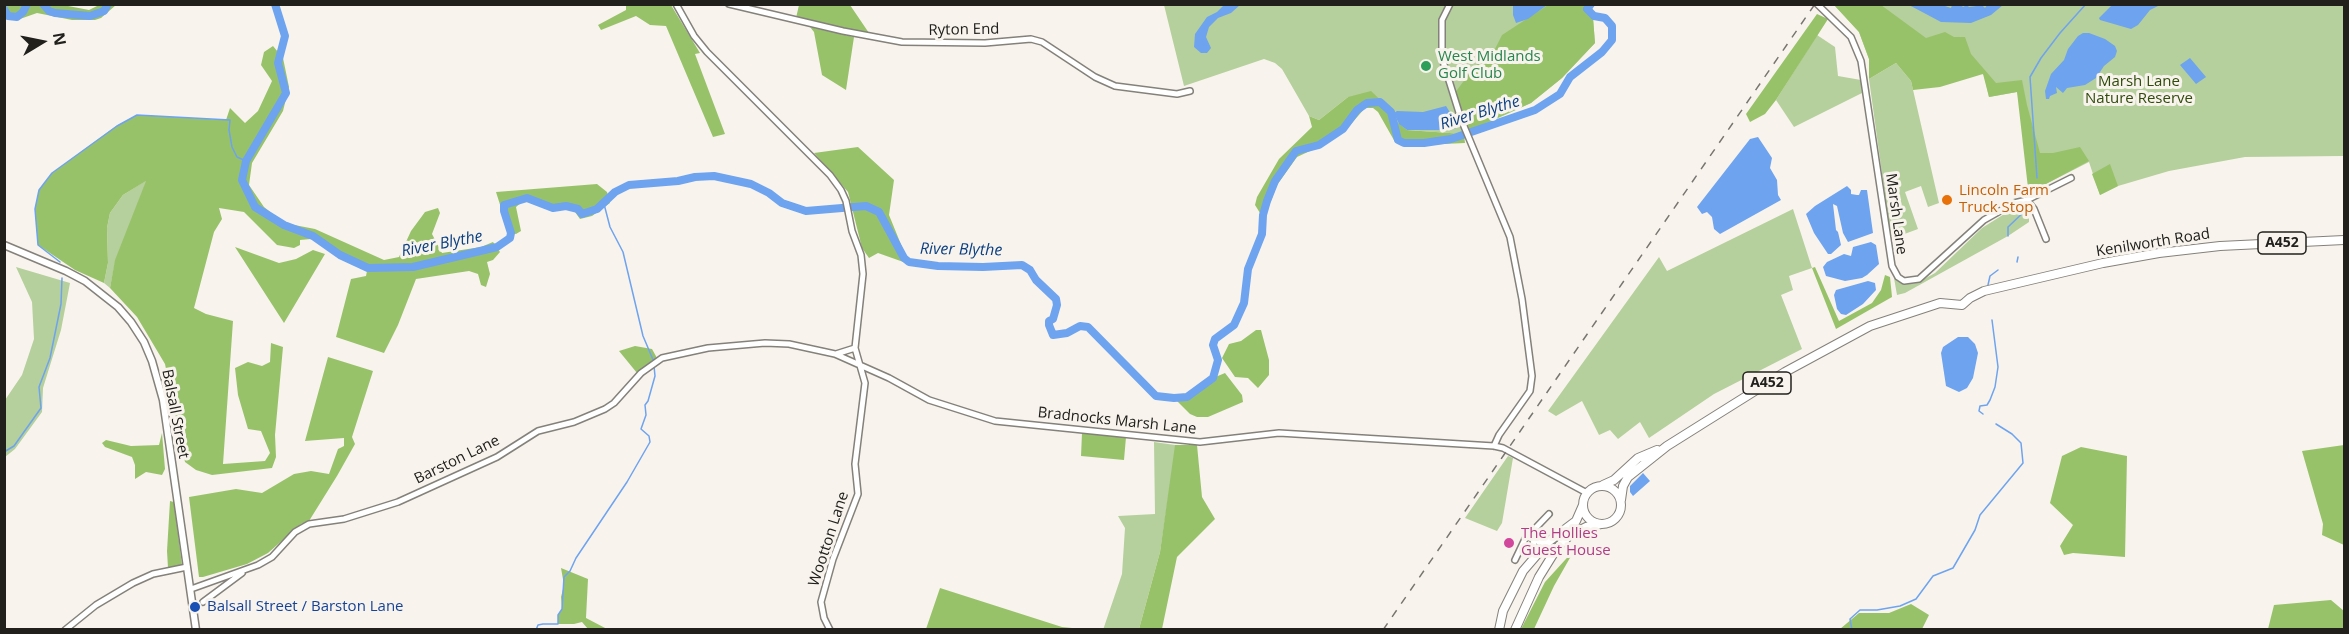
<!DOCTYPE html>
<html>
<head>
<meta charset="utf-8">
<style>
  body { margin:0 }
  #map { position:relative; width:2349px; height:634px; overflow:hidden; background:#f8f4ed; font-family:"Open Sans",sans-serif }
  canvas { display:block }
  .frame { position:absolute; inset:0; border:6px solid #21201d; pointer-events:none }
  .north { position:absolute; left:12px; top:12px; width:60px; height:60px; -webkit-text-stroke:4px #f8f4ed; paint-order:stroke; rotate:80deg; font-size:16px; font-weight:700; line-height:24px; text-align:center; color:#21201d }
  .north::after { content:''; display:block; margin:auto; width:21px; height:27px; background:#21201d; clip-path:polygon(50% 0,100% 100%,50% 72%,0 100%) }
</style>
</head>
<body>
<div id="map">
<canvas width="2349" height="634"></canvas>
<div class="frame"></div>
<div class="north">N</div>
</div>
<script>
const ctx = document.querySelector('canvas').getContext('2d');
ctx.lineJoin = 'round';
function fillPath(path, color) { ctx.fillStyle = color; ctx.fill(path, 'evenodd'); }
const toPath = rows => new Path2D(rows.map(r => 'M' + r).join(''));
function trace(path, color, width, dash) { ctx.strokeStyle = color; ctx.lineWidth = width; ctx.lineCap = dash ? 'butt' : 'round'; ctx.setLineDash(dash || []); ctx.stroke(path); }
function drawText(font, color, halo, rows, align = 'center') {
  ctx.font = font + ' "Open Sans",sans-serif'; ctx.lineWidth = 6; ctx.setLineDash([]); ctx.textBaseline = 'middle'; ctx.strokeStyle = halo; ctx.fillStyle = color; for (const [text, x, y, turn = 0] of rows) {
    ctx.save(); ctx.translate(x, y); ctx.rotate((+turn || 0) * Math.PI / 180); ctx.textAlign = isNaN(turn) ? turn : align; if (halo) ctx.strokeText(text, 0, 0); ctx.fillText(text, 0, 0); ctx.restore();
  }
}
fillPath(toPath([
  [1836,4,2344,5,2344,156,2245,157,2169,171,2118,186,2100,195,2089,162,2044,185,2017,92,1989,97,1984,75,1965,64,1869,59,1859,32,1835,6],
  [1164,5,1592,5,1595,43,1562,78,1531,103,1464,134,1407,130,1395,120,1394,113,1348,97,1319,120,1309,116,1282,69,1275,63,1264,59,1184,86],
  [1817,35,1835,47,1838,76,1861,80,1862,93,1794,127,1776,100],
  [1896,63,1911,81,1939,203,1928,207,1921,186,1905,192,1918,229,1891,239,1869,79],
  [147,180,115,263,110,288,104,283,108,263,107,228,110,213,123,195],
  [2017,206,2029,212,2029,222,2008,236,1905,293,1897,295,1894,278,1908,284,1917,283,1935,273,1982,228],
  [1793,209,1812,268,1789,276,1793,290,1781,295,1802,349,1714,394,1649,438,1640,422,1618,439,1610,430,1599,435,1582,401,1556,416,1548,411,1659,257,1667,271],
  [16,267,70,283,61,330,43,388,42,412,15,449,5,457,5,400,22,375,34,339,32,302],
  [1154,442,1175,445,1176,447,1160,552,1139,629,1103,630,1122,574,1125,528,1118,516,1155,514],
  [1508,456,1513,458,1502,523,1497,531,1465,518]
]), '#b5d09c');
fillPath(toPath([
  [4,5,63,5,89,10,99,5,116,5,101,18,95,20,72,20,37,13,20,19,8,19,5,17],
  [626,5,671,5,700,53,695,54,725,134,713,137,666,26,650,25,636,16,601,30,598,25,626,10],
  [799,5,850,5,869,33,796,18],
  [1548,5,1592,5,1595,43,1562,78,1531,103,1470,130,1454,94,1475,66,1493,53,1502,35],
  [1836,5,1881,5,1926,38,1945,32,1954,37,1965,37,1971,54,1996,83,2022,80,2027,105,2040,153,2053,153,2080,147,2089,161,2044,185,2028,188,2017,92,1989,97,1983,74,1940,87,1913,90,1911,81,1896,63,1869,79,1869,59,1859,32,1835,6],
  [1817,14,1828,19,1776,100,1765,114,1750,122,1746,114],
  [810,27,854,37,846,90,822,75,814,32],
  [273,46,283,58,289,87,283,111,252,163,249,185,264,207,284,223,315,229,384,260,399,257,411,231,425,212,438,208,440,213,432,234,442,253,481,247,493,242,500,252,493,260,487,262,490,274,486,287,481,285,478,274,469,271,416,279,398,325,384,353,336,337,351,279,366,276,368,266,311,239,300,240,300,245,294,248,277,245,244,212,219,208,222,219,214,232,194,308,206,314,233,321,223,464,265,461,270,453,261,431,248,429,238,395,235,368,248,362,262,366,270,362,271,343,283,347,275,435,276,457,272,468,212,475,196,470,185,462,165,364,137,317,110,288,115,260,146,181,123,195,110,213,107,228,108,263,104,283,75,270,38,245,35,209,39,190,52,173,116,126,137,115,226,120,230,108,245,123,258,111,272,81,261,65,264,52],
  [1371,91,1394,113,1395,120,1407,130,1464,134,1465,143,1402,146,1395,142,1378,112,1373,108,1365,108,1351,124,1323,145,1297,157,1277,185,1266,214,1264,216,1260,213,1255,205,1257,197,1279,159,1312,127,1309,116,1319,120,1348,97],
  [858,147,894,180,889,215,909,264,878,253,869,258,862,248,848,192,814,153],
  [2110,164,2118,186,2100,195,2092,174],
  [597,184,607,192,610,203,592,216,580,219,570,205,561,204,553,208,527,198,516,207,521,231,516,234,509,233,496,192],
  [235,247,279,263,296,259,313,250,325,254,284,323],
  [1815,267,1839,321,1872,303,1881,290,1885,275,1890,277,1892,297,1836,329,1812,268],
  [1256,330,1261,330,1269,360,1269,375,1258,388,1248,378,1235,377,1222,358,1229,344,1241,341],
  [635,346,652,349,657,358,637,373,619,351],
  [328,357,373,371,352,437,355,444,337,476,309,521,301,524,268,553,247,564,203,577,199,577,189,497,236,489,262,493,294,474,311,471,329,474,338,449,344,446,344,438,305,441],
  [1225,373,1242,395,1243,402,1208,417,1197,417,1190,414,1174,398,1187,397,1213,378],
  [162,433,165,469,162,475,146,472,135,479,135,465,132,457,105,447,102,443,106,440,131,446,159,445],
  [1082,433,1126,437,1124,460,1081,456],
  [1175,445,1197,445,1202,497,1215,519,1177,557,1162,629,1139,629,1160,552],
  [2344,445,2344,545,2322,535,2323,524,2302,451],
  [2081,447,2127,456,2125,557,2073,553,2064,555,2060,546,2073,525,2050,503,2062,456],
  [170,501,174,502,182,565,168,568,167,551],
  [1575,549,1554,586,1534,629,1521,629,1545,582],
  [561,568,588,579,586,618,607,629,588,629,582,622,574,624,558,624,558,615,562,609,561,597,564,585],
  [940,588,1062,627,1082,629,926,629],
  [2331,600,2344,611,2344,629,2268,629,2274,605],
  [1911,604,1929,615,1922,629,1840,629,1859,613,1889,613]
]), '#98c26a');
fillPath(toPath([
  [2113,4,2160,4,2160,5,2150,10,2138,25,2131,29,2100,20,2099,18],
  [1224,5,1240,5,1231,13,1218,18,1209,27,1206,37,1211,48,1207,53,1201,53,1194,47,1195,34,1207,17,1217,12],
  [1513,5,1547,5,1528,19,1516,23,1513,15],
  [1909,5,1942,5,1951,8,1952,5,1961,5,1963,7,1967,5,1969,7,1984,5,1983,6,1985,8,1987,5,2003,5,1991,15,1971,23,1941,22],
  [2089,33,2105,39,2115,46,2117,51,2115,57,2104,66,2096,78,2085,85,2067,88,2063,93,2056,87,2057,93,2050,96,2049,99,2046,99,2045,91,2051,74,2064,60,2068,49,2078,36,2083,33],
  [2190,58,2206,77,2196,84,2180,65],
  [1446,106,1457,124,1456,128,1450,130,1407,130,1399,124,1394,113,1397,111,1423,112],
  [1758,137,1772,158,1770,168,1777,180,1778,195,1781,200,1720,234,1714,229,1712,217,1707,212,1702,214,1697,207,1750,139],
  [1847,186,1851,190,1851,194,1857,195,1859,195,1861,190,1867,190,1873,233,1848,242,1843,233,1837,206,1833,204,1836,230,1838,232,1841,245,1831,254,1828,254,1814,233,1806,214,1815,206],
  [1871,242,1876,245,1879,264,1867,275,1862,278,1845,281,1826,276,1823,267,1827,262,1844,254,1851,256,1853,247],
  [1868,281,1875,283,1876,290,1863,304,1846,315,1841,314,1837,309,1834,295,1836,290],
  [1958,337,1968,337,1975,344,1978,353,1973,378,1967,388,1959,392,1946,386,1941,353,1943,347],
  [1643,473,1650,481,1633,496,1630,492,1630,486]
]), '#6ea3ef');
trace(toPath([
  [2037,178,2030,77,2041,58,2060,33,2086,4],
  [604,204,610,227,623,252,643,336,654,362],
  [2008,236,2008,227,2027,209],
  [60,262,38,245,35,209,39,190,52,173,117,126,137,115,230,120,229,130,232,147,237,157,246,161],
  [2017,262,2018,257],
  [1988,285,1990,276,1998,270],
  [1983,414,1979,411,1980,406,1987,405,1990,400,1995,387,1998,367,1992,320],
  [4,452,14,446,41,408,39,387,50,358,61,304,62,278],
  [536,630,538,625,543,624,558,624,558,615,562,609,564,577,570,571,576,558,627,482,650,442,649,436,641,429,646,415,645,405,648,401,655,376,654,366],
  [1852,630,1850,619,1860,610,1877,610,1900,606,1916,599,1933,576,1953,568,1975,530,1980,515,2023,463,2021,443,2012,434,1996,424]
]), '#6ea3ef', 1.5);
trace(toPath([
  [43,4,49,11,55,13,90,16,104,11,108,4],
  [275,4,285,36,278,63,286,93,246,161,242,180,255,207,284,225,313,236,340,255,368,268,413,267,497,247,510,238,511,233,504,211,504,205,527,198,553,208,566,206,578,209,582,214,597,209,615,192,629,185,678,181,695,177,714,176,751,184,769,193,782,203,806,211,866,206,879,212,904,258,909,262,938,266,983,267,1022,265,1030,270,1036,280,1056,299,1057,305,1053,319,1049,321,1049,325,1053,335,1067,333,1080,326,1088,327,1156,396,1174,398,1187,397,1213,378,1218,360,1213,345,1215,339,1234,325,1244,303,1248,269,1262,234,1263,215,1267,201,1275,181,1296,151,1319,145,1343,129,1357,110,1367,103,1380,102,1391,112,1398,140,1404,143,1424,143,1451,139,1535,110,1560,94,1570,77,1602,52,1612,40,1612,26,1605,18,1594,16,1587,9,1591,4],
  [4,9,8,16,17,17,23,12,27,4]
]), '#6ea3ef', 8);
const minor = toPath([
  [676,4,694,36,707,52,830,175,841,190,846,201,852,231,861,255,863,274,855,348,865,383,855,464,858,494,833,559,821,602,824,618,830,630],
  [729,4,843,31,902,42,985,43,1031,39,1042,42,1095,77,1115,86,1177,94,1190,91],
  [1450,4,1442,20,1442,58,1461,119,1510,237,1522,299,1532,376,1530,391,1499,435,1494,446],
  [1817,4,1851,37,1861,61,1892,266,1898,277,1904,281,1919,279,1984,220,2014,203,2027,200,2071,178],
  [2027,200,2034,209,2046,239],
  [836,354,855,348],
  [1527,535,1539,542,1548,541],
  [1532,558,1535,550,1533,540],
  [1515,560,1525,539,1549,514],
  [191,589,258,565,272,557,295,532,309,524,344,519,398,502,497,457,538,431,574,422,605,409,614,403,641,373,662,358,708,348,765,343,789,344,835,354,889,378,929,400,995,421,1200,442,1279,433,1494,446,1503,448,1587,493],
  [203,602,242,573],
  [65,630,96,605,133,583,153,574,187,567]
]);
const major = toPath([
  [4,245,66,271,85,281,118,307,131,322,144,342,152,361,163,400,196,630]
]);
const highway = toPath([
  [1603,485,1614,480,1638,458,1657,450],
  '1583 505a19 19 0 1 1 38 0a19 19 0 1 1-38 0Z',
  [1621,500,1623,486,1628,477,1667,446,1785,372,1870,326,1940,303,1962,305,1970,298,1984,291,2103,263,2159,253,2220,246,2344,240],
  [1499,630,1503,611,1523,571,1548,542,1576,521,1583,505],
  [1515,630,1539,577,1557,548,1570,535,1586,527,1601,524]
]);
trace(minor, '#84817b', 8);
trace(major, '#84817b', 9);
trace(highway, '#84817b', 10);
trace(minor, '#fff', 5);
trace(major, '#fff', 6);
trace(highway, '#fff', 8);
trace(toPath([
  [1383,630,1815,4]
]), '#787571', 1.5, [8, 8]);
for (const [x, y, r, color] of [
  [1426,66,6,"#2e9e5b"],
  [1947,200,6,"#e8710a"],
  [1509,543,6,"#d1479c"],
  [195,607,6,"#1a4fb4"]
]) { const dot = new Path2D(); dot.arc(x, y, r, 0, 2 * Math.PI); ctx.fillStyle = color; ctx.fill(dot); trace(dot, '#f8f4ed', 2); }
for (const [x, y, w] of [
  [2282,243,48],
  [1767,383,48]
]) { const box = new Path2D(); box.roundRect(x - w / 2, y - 11, w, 22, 4.5); ctx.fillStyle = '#f8f4ed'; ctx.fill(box); trace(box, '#21201d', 1.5); }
drawText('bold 14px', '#21201d', null, [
  ["A452",2282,243],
  ["A452",1767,383]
]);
drawText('15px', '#21201d', '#f8f4ed', [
  ["Ryton End",964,30,-1],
  ["Marsh Lane",1896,214,82],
  ["Kenilworth Road",2153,243,-9],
  ["Balsall Street",175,414,79],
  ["Bradnocks Marsh Lane",1117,421,6],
  ["Barston Lane",457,460,-26],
  ["Wootton Lane",829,539,-72]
]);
drawText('15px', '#27864d', '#f8f4ed', [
  ["West Midlands",1438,57],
  ["Golf Club",1438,74]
], 'left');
drawText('15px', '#304b0b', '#f8f4ed', [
  ["Marsh Lane",2139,82],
  ["Nature Reserve",2139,99]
]);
drawText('15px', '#c56008', '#f8f4ed', [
  ["Lincoln Farm",1959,191],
  ["Truck Stop",1959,208]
], 'left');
drawText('15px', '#b23c85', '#f8f4ed', [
  ["The Hollies",1521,534],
  ["Guest House",1521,551]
], 'left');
drawText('15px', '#164399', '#f8f4ed', [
  ["Balsall Street / Barston Lane",207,607]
], 'left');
drawText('italic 16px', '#0c4083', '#f8f4ed', [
  ["River Blythe",1480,113,-17],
  ["River Blythe",442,244,-11],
  ["River Blythe",961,250,1]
]);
</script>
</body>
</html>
